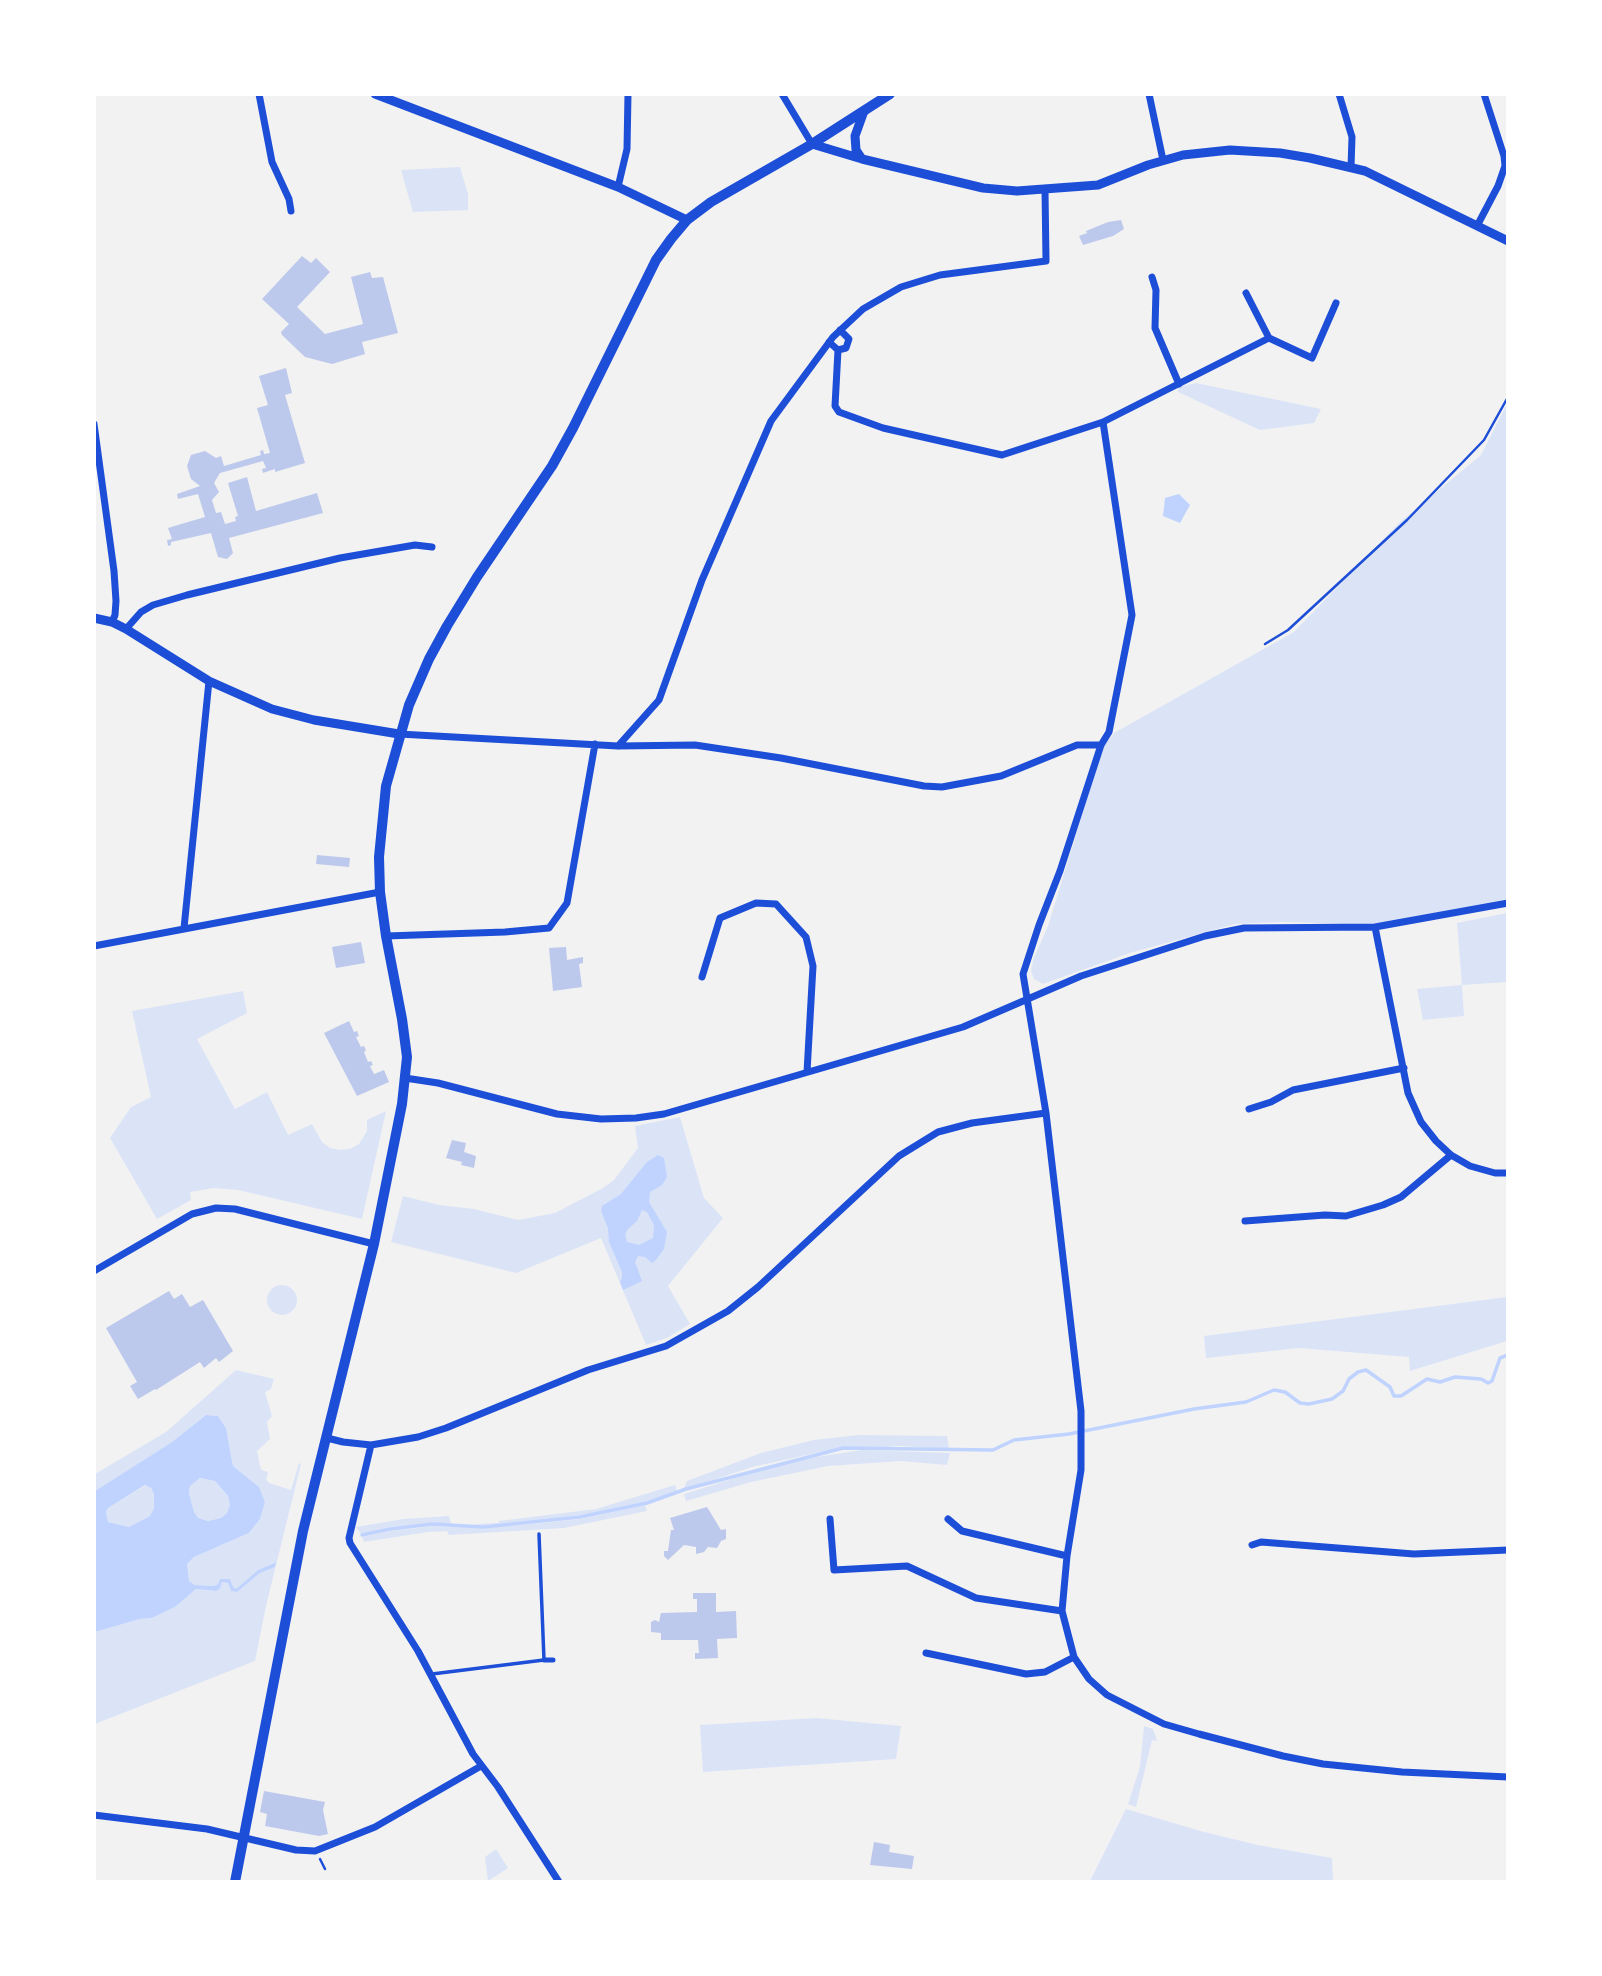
<!DOCTYPE html>
<html>
<head>
<meta charset="utf-8">
<style>
  body { margin:0 }
  #map { position:relative; width:1602px; height:1976px; overflow:hidden; background:#f2f2f2; font-family:Raleway,sans-serif }
  canvas { display:block }
  .frame { position:absolute; inset:0; border:96px solid #fff; pointer-events:none }
</style>
</head>
<body>
<div id="map">
<canvas width="1602" height="1976"></canvas>
<div class="frame"></div>
</div>
<script>
const ctx = document.querySelector('canvas').getContext('2d');
ctx.lineJoin = 'round';
function fillPath(path, color) { ctx.fillStyle = color; ctx.fill(path, 'evenodd'); }
const toPath = rows => new Path2D(rows.map(r => 'M' + r).join(''));
function trace(path, color, width, dash) { ctx.strokeStyle = color; ctx.lineWidth = width; ctx.lineCap = dash ? 'butt' : 'round'; ctx.setLineDash(dash || []); ctx.stroke(path); }
fillPath(toPath([
  [460,167,468,194,468,210,413,212,401,170],
  [1196,383,1321,409,1314,423,1260,430,1178,392,1178,387],
  [1507,404,1507,899,1378,925,1282,922,1235,924,1130,953,1043,984,1034,979,1031,971,1033,960,1048,926,1103,747,1114,733,1294,632,1399,523,1481,455],
  [1507,913,1507,982,1462,985,1464,1016,1423,1020,1417,989,1462,985,1457,923],
  [243,991,247,1013,197,1039,235,1109,267,1092,288,1135,312,1124,322,1142,330,1148,340,1150,350,1149,359,1144,367,1131,367,1120,386,1111,362,1219,238,1190,214,1188,190,1192,191,1200,157,1219,110,1138,131,1107,151,1097,132,1011],
  [680,1117,704,1198,723,1218,668,1286,690,1324,667,1338,646,1345,601,1238,516,1273,391,1242,403,1196,439,1205,474,1209,518,1220,555,1213,603,1188,614,1180,638,1148,635,1126],
  '267 1300a15 15 0 1 1 30 0a15 15 0 1 1-30 0Z',
  [1507,1297,1507,1341,1410,1371,1409,1357,1299,1348,1206,1358,1204,1336],
  [236,1370,274,1379,271,1389,265,1392,272,1416,267,1422,270,1439,257,1451,261,1470,268,1472,266,1479,269,1483,291,1490,299,1463,301,1464,266,1606,255,1661,95,1724,95,1632,140,1619,152,1618,175,1607,196,1589,216,1591,220,1589,222,1582,228,1583,231,1591,237,1592,260,1573,275,1567,275,1562,258,1570,236,1589,233,1588,230,1579,220,1579,218,1584,214,1586,195,1585,189,1581,187,1564,194,1557,249,1533,260,1519,265,1502,259,1487,233,1466,226,1428,218,1416,206,1415,172,1442,95,1491,95,1474,166,1432],
  [858,1435,947,1436,949,1449,899,1446,825,1451,752,1467,683,1490,687,1481,761,1453,814,1440],
  [862,1450,950,1453,947,1465,901,1461,828,1466,751,1482,686,1501,684,1494,790,1461],
  [200,1478,215,1481,228,1496,230,1505,227,1513,221,1518,208,1521,197,1518,194,1512,189,1493,190,1486],
  [146,1485,151,1488,154,1494,154,1508,150,1516,129,1527,108,1522,106,1512,108,1508],
  [675,1485,677,1492,617,1510,544,1520,483,1525,473,1524,499,1523,499,1521,596,1509],
  [645,1505,647,1511,564,1528,449,1535,447,1531,428,1532,364,1542,362,1537,390,1531,434,1526,483,1528,542,1523,581,1519],
  [449,1516,451,1524,433,1523,390,1527,361,1534,356,1527,403,1519],
  [816,1718,901,1726,896,1759,703,1772,700,1725],
  [1144,1726,1153,1729,1157,1741,1152,1740,1136,1807,1128,1804,1140,1767],
  [1126,1809,1204,1832,1258,1845,1332,1858,1333,1881,1090,1881],
  [496,1849,508,1868,488,1881,485,1857]
]), '#dbe4f7');
fillPath(toPath([
  [1179,494,1190,505,1180,523,1163,516,1165,498],
  [658,1155,664,1158,667,1177,662,1185,650,1192,649,1202,667,1232,664,1249,655,1261,652,1263,645,1257,638,1256,635,1262,642,1281,623,1290,620,1282,622,1278,622,1272,609,1242,608,1228,601,1211,602,1206,621,1194,647,1162],
  [642,1210,647,1212,654,1225,653,1238,639,1245,627,1242,625,1234,628,1229,637,1221],
  [206,1415,218,1416,226,1428,233,1466,259,1487,265,1502,260,1519,249,1533,194,1557,187,1564,189,1581,195,1585,214,1586,218,1584,220,1579,230,1579,233,1587,236,1589,258,1570,276,1562,275,1567,260,1573,237,1592,231,1591,228,1583,222,1582,220,1589,216,1591,196,1589,175,1607,152,1618,140,1619,95,1632,95,1491,172,1442],
  [200,1478,215,1481,228,1496,230,1505,227,1513,221,1518,208,1521,198,1518,194,1512,189,1493,190,1486],
  [145,1485,151,1488,154,1494,154,1508,150,1516,129,1527,108,1522,106,1512,108,1508]
]), '#bfd3fe');
trace(toPath([
  [362,1535,390,1529,433,1524,483,1527,580,1517,647,1503,686,1489,843,1448,993,1450,1014,1440,1069,1434,1194,1409,1246,1402,1274,1390,1285,1392,1300,1403,1309,1404,1332,1399,1343,1391,1349,1379,1358,1372,1366,1370,1390,1387,1394,1396,1401,1396,1427,1379,1440,1382,1455,1377,1481,1379,1488,1383,1492,1381,1500,1358,1508,1355]
]), '#bfd3fe', 3.5);
fillPath(toPath([
  [1121,220,1124,229,1113,236,1083,245,1079,236,1087,233,1086,231,1108,222],
  [302,256,311,263,316,258,330,272,297,307,325,334,363,324,351,277,370,272,372,278,383,277,398,333,362,342,365,354,332,364,305,357,282,335,281,332,289,324,262,299],
  [286,368,292,393,285,395,305,463,275,472,275,469,263,473,262,469,266,468,263,461,220,473,214,483,219,492,212,500,216,513,221,512,225,524,236,521,235,517,238,516,228,483,247,477,256,511,317,493,323,513,229,538,233,553,227,559,218,557,211,533,171,542,171,545,168,546,167,540,172,539,168,528,205,517,198,494,178,499,177,494,200,486,191,479,187,466,191,455,205,451,216,458,221,456,224,466,261,455,260,451,263,450,264,454,270,453,257,408,268,405,259,376],
  [317,855,350,858,349,867,316,864],
  [361,942,365,963,336,968,332,947],
  [566,947,567,960,583,957,583,963,579,964,582,987,553,991,549,948],
  [349,1021,354,1032,357,1031,359,1036,356,1037,361,1047,364,1046,366,1050,364,1052,368,1062,371,1061,373,1065,370,1066,374,1074,384,1070,389,1082,357,1096,324,1033],
  [452,1140,466,1143,464,1152,476,1156,474,1168,461,1165,462,1162,446,1158],
  [169,1291,174,1299,182,1294,190,1307,203,1300,233,1351,219,1362,216,1358,204,1368,200,1362,156,1390,155,1389,138,1399,130,1386,137,1382,106,1328],
  [707,1507,721,1530,726,1529,726,1539,721,1541,717,1548,708,1547,704,1552,696,1554,696,1547,684,1545,668,1560,664,1556,664,1551,668,1551,671,1530,674,1530,670,1518],
  [693,1593,716,1593,716,1612,736,1611,737,1638,717,1639,718,1658,695,1659,695,1653,699,1653,698,1640,661,1640,661,1633,651,1632,651,1622,655,1620,659,1622,661,1613,697,1612,697,1599,693,1599],
  [264,1791,325,1802,323,1810,328,1834,319,1836,265,1826,267,1814,260,1812],
  [874,1842,890,1845,889,1852,914,1856,912,1869,870,1865]
]), '#bdc9ec');
trace(toPath([
  [1265,644,1288,630,1407,520,1484,440,1508,397],
  [320,1859,325,1869]
]), '#1d4ed8', 2.5);
trace(toPath([
  [432,1674,544,1660,539,1534]
]), '#1d4ed8', 3.5);
trace(toPath([
  [544,1660,553,1660]
]), '#1d4ed8', 5);
trace(toPath([
  [259,94,272,162,289,199,291,211],
  [782,94,812,144],
  [1149,94,1163,160],
  [1339,94,1352,137,1351,167],
  [618,187,627,149,628,94],
  [1477,226,1498,186,1505,166,1504,156,1484,94],
  [1152,277,1156,290,1155,328,1179,384],
  [1246,293,1269,338],
  [829,342,838,350,846,348,849,339,840,330],
  [838,350,835,406,839,412,883,428,1002,455,1103,422,1269,338,1312,358,1336,303],
  [1103,422,1132,615,1109,732,1101,745,1060,871,1039,925,1023,974,1046,1113,1081,1411,1081,1470,1067,1556,1062,1611,1074,1657,1089,1679,1107,1695,1164,1724,1199,1734,1283,1756,1323,1764,1402,1772,1508,1777],
  [94,424,114,571,116,601,115,615,112,622],
  [126,629,141,612,153,605,187,595,340,558,415,545,432,547],
  [399,734,618,746,695,745,781,758,924,786,942,787,1001,776,1077,745,1101,745],
  [618,746,659,700,702,580,771,421,833,337,863,309,901,287,940,275,1046,261,1045,190],
  [1375,927,1408,1093,1421,1122,1436,1141,1451,1155,1470,1166,1495,1173,1508,1173],
  [184,928,209,681],
  [386,936,505,932,549,928,567,903,595,744],
  [94,946,380,892],
  [702,977,720,918,756,903,776,904,806,937,813,966,807,1072],
  [405,1078,438,1083,557,1114,601,1119,636,1118,664,1114,963,1027,1081,976,1205,936,1244,928,1375,927,1508,903],
  [1249,1109,1271,1102,1293,1090,1404,1068],
  [1245,1221,1325,1215,1346,1216,1383,1205,1401,1197,1451,1155],
  [94,1271,192,1214,216,1208,235,1209,374,1244],
  [327,1438,343,1442,371,1445,418,1437,446,1428,588,1370,666,1346,728,1311,758,1287,899,1156,938,1132,972,1123,1046,1113],
  [371,1445,349,1538,350,1543,418,1651,473,1754,498,1787,559,1882],
  [830,1519,834,1570,907,1566,976,1598,1062,1611],
  [948,1519,962,1531,1067,1556],
  [1252,1545,1261,1542,1414,1554,1508,1550],
  [926,1653,1026,1674,1045,1672,1074,1657],
  [94,1815,207,1829,296,1850,315,1851,375,1827,481,1766]
]), '#1d4ed8', 7);
trace(toPath([
  [375,94,618,187,687,220],
  [812,144,862,159,983,188,1017,191,1098,185,1148,165,1183,155,1230,150,1280,153,1310,158,1365,171,1508,241],
  [862,159,856,150,855,136,864,111],
  [94,618,112,622,126,629,209,681,272,709,314,720,399,734]
]), '#1d4ed8', 9);
trace(toPath([
  [235,1882,303,1531,374,1244,402,1104,407,1057,402,1019,386,936,380,892,379,857,386,786,409,705,429,659,447,626,477,577,552,466,573,428,656,260,671,239,687,220,711,202,812,144,890,94]
]), '#1d4ed8', 10);
</script>
</body>
</html>
